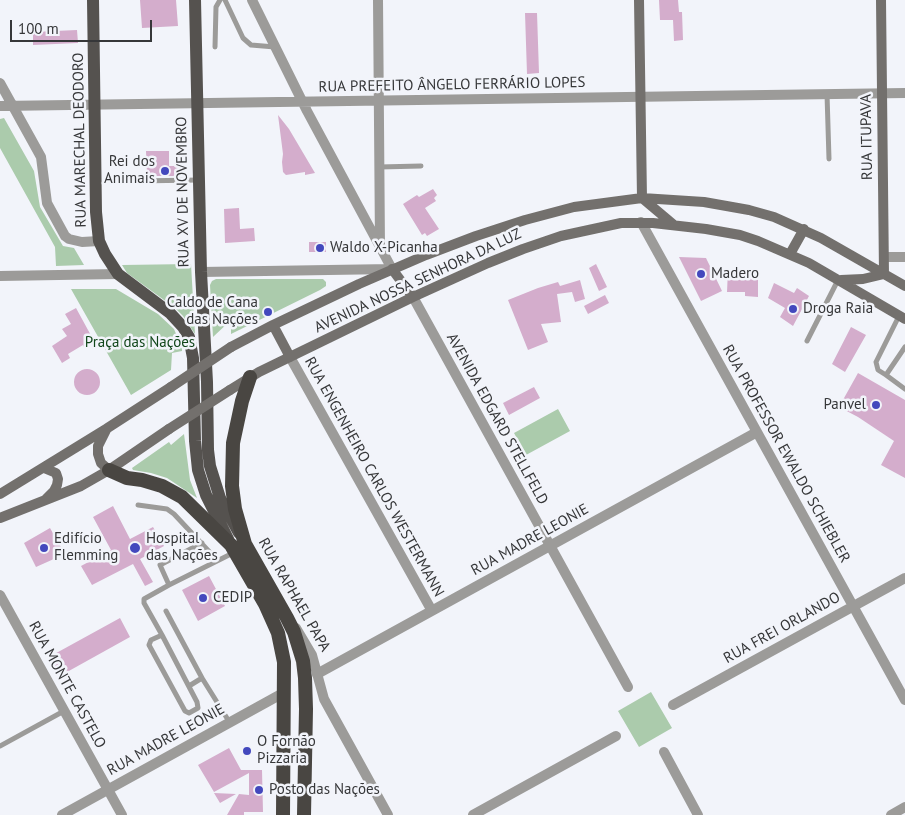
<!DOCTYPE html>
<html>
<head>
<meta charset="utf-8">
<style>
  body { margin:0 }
  #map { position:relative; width:905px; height:815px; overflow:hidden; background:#f2f4fa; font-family:"PT Sans",sans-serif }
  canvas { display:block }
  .scale { position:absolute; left:10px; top:20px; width:142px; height:22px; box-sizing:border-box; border:2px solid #363739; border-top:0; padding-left:6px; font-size:15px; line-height:18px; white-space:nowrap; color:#363739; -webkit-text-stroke:4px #f2f4fa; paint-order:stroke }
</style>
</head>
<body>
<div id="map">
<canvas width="905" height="815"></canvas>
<div class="scale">100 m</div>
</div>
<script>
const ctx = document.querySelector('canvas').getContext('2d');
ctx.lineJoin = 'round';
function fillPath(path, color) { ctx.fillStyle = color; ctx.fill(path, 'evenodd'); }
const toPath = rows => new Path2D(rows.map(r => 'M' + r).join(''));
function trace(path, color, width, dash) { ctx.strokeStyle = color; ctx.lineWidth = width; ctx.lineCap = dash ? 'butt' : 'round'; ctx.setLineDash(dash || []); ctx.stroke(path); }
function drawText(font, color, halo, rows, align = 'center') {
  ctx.font = font + ' "PT Sans",sans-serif'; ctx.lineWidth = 5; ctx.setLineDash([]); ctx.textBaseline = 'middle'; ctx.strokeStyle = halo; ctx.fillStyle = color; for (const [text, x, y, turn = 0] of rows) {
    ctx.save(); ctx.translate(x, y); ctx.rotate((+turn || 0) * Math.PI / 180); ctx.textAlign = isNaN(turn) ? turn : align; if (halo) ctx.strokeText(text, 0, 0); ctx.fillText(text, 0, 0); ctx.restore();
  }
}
fillPath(toPath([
  [4,118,34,171,40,207,63,246,74,248,84,265,56,266,55,247,0,148,0,119],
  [191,264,195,334,183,316,175,308,127,273,122,265],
  [216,279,323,279,326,282,326,286,320,290,231,334,231,320,213,337,210,285,212,281],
  [71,289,116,289,158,314,174,329,182,348,182,351,172,353,171,370,131,395],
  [558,409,570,431,526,455,514,433],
  [184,434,190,480,197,498,167,478,151,473,133,470,132,468,169,442,171,445],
  [651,692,672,728,639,747,618,711]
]), '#abcbac');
fillPath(toPath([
  [140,0,176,0,178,26,142,28],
  [659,0,678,0,679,12,682,12,683,40,674,41,673,20,660,20],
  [525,13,537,13,539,73,527,74],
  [77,30,78,43,33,45,33,32],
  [278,115,289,129,315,173,305,175,305,172,286,175,283,172,282,162,283,154],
  [146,151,169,151,169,166,184,166,184,176,147,176],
  [433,189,437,195,434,198,436,201,425,208,439,229,427,236,425,233,422,235,403,204,417,195,419,197],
  [239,208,240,229,254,228,255,241,225,243,224,209],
  [309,242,326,242,326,252,309,252],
  [679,257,706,258,722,291,701,301],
  [596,264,607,287,599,291,589,268],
  [728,270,758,272,758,297,745,296,745,292,727,292],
  [580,280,585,299,575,302,572,292,557,294,561,322,541,324,548,342,528,350,508,300,538,288,558,282,560,286],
  [774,283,794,293,797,288,809,296,793,326,780,317,785,308,768,298],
  [605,295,609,303,588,314,584,306],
  [76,308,94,341,84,347,83,345,68,354,70,358,62,363,52,346,67,336,62,329,71,324,65,314],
  [851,327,866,335,845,372,832,364],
  '74 382a13 13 0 1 1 26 0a13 13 0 1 1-26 0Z',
  [858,373,905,400,905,478,881,465,894,441,858,417,839,407],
  [534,387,540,398,509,415,503,403],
  [113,506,130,539,153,527,164,546,140,559,153,582,145,586,133,564,92,585,81,566,111,550,93,517],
  [50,528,65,554,36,567,24,543],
  [209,576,225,606,198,621,182,590],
  [120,618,130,637,58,677,49,657],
  [229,748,241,770,262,770,263,812,244,812,244,815,227,815,239,794,249,795,249,773,214,792,198,765],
  [214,793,236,794,220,803]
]), '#d4adcc');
trace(toPath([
  [225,0,243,38,251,45,275,47],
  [215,47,216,7,220,0],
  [827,94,829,159],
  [379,167,421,166],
  [135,181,199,180],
  [899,316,876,362,878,370,886,375,905,347],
  [807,341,838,280],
  [886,375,905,389],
  [138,505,167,509,174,514,217,560],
  [169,585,160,565,202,543],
  [166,611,202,678,189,686],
  [162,635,151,640,149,645,185,711,189,713,198,708,197,702,162,635,144,603,144,599,169,585,233,553],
  [202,678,230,723],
  [0,746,64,711]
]), '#9c9b99', 5);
trace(toPath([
  [378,0,380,246],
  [0,83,41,157,47,203,65,236,69,239,82,242,99,241],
  [0,106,905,93],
  [641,222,905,700],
  [884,257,905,257],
  [201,272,392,269,307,111,252,0],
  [0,276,118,274],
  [413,297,628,687],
  [290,357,432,611],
  [0,595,122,815],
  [317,674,757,432],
  [673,705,905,578],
  [664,752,698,815],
  [62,815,285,692],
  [473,815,616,736],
  [891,815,905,807]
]), '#9c9b99', 10);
trace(toPath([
  [296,628,312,655,324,699,388,815]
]), '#9c9b99', 10);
trace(toPath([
  [639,0,642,198],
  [881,0,884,274],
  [642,198,674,225],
  [790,254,804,229],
  [392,269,413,297],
  [841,280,863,279,884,274],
  [273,325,290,357],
  [231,347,273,325,359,284,426,255,476,236,525,220,574,207,642,198,704,202,749,210,774,217,821,238,905,286],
  [230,390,259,372,413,297,488,263,523,249,561,236,621,223,653,223,706,229,740,235,758,241,809,263,905,319],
  [106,430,98,446,98,454,101,463,109,470],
  [44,468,56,473,58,479,57,485,54,491,46,499],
  [0,494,106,429,171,387],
  [0,518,81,486,109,470,169,429]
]), '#73706d', 10);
trace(toPath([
  [93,0,96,212,99,241,105,254,118,274,170,313,183,327,189,337,193,358,195,441,198,470,206,495,228,539],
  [195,0,201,272,207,382,208,450,210,466,220,498,239,533]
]), '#55524f', 12);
trace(toPath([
  [250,377,242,401,233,443,232,486,235,509,245,544,287,618,294,632,303,661,305,678,306,709,304,815],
  [109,470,127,478,142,480,162,486,182,497,231,545,265,604,278,633,284,662,283,815]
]), '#494642', 14);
trace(toPath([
  [171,387,231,347],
  [169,429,230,390]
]), '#73706d', 10);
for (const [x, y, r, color] of [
  [165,171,5,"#4348bd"],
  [320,248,5,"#4348bd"],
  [701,274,5,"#4348bd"],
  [793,309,5,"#4348bd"],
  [268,312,5,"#4348bd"],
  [876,405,5,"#4348bd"],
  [44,548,5,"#4348bd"],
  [135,548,6,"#4348bd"],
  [203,598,5,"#4348bd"],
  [247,751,5,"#4348bd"],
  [259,790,5,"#4348bd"]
]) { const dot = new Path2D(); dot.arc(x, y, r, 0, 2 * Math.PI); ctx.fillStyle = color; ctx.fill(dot); trace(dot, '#f2f4fa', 2); }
drawText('15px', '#363739', '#f2f4fa', [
  ["RUA PREFEITO ÂNGELO FERRÁRIO LOPES",452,85,-1],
  ["RUA ITUPAVA",867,137,-91],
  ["RUA MARECHAL DEODORO",80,140,-91],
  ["RUA XV DE NOVEMBRO",183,192,-91],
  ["AVENIDA NOSSA SENHORA DA LUZ",418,281,-25],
  ["AVENIDA EDGARD STELLFELD",497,419,61],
  ["RUA PROFESSOR EWALDO SCHIEBLER",786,454,61],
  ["RUA ENGENHEIRO CARLOS WESTERMANN",374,477,61],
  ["RUA MADRE LEONIE",530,540,-29],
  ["RUA RAPHAEL PAPA",294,595,60],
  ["RUA FREI ORLANDO",782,628,-29],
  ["RUA MONTE CASTELO",67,685,61],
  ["RUA MADRE LEONIE",166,740,-29]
]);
drawText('15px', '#363739', '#f2f4fa', [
  ["Rei dos",155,162,"right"],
  ["Animais",155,179,"right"],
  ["Waldo X-Picanha",330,248],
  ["Madero",711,274],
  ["Caldo de Cana",258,303,"right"],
  ["das Nações",258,320,"right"],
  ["Droga Raia",803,309],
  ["Panvel",866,405,"right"],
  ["Edifício",54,539],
  ["Flemming",54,556],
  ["Hospital",146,539],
  ["das Nações",146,556],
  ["CEDIP",213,598],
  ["O Fornão",257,742],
  ["Pizzaria",257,759],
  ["Posto das Nações",269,790]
], 'left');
drawText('15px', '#11461a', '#f2f4fa', [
  ["Praça das Nações",140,343]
]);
</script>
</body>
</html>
